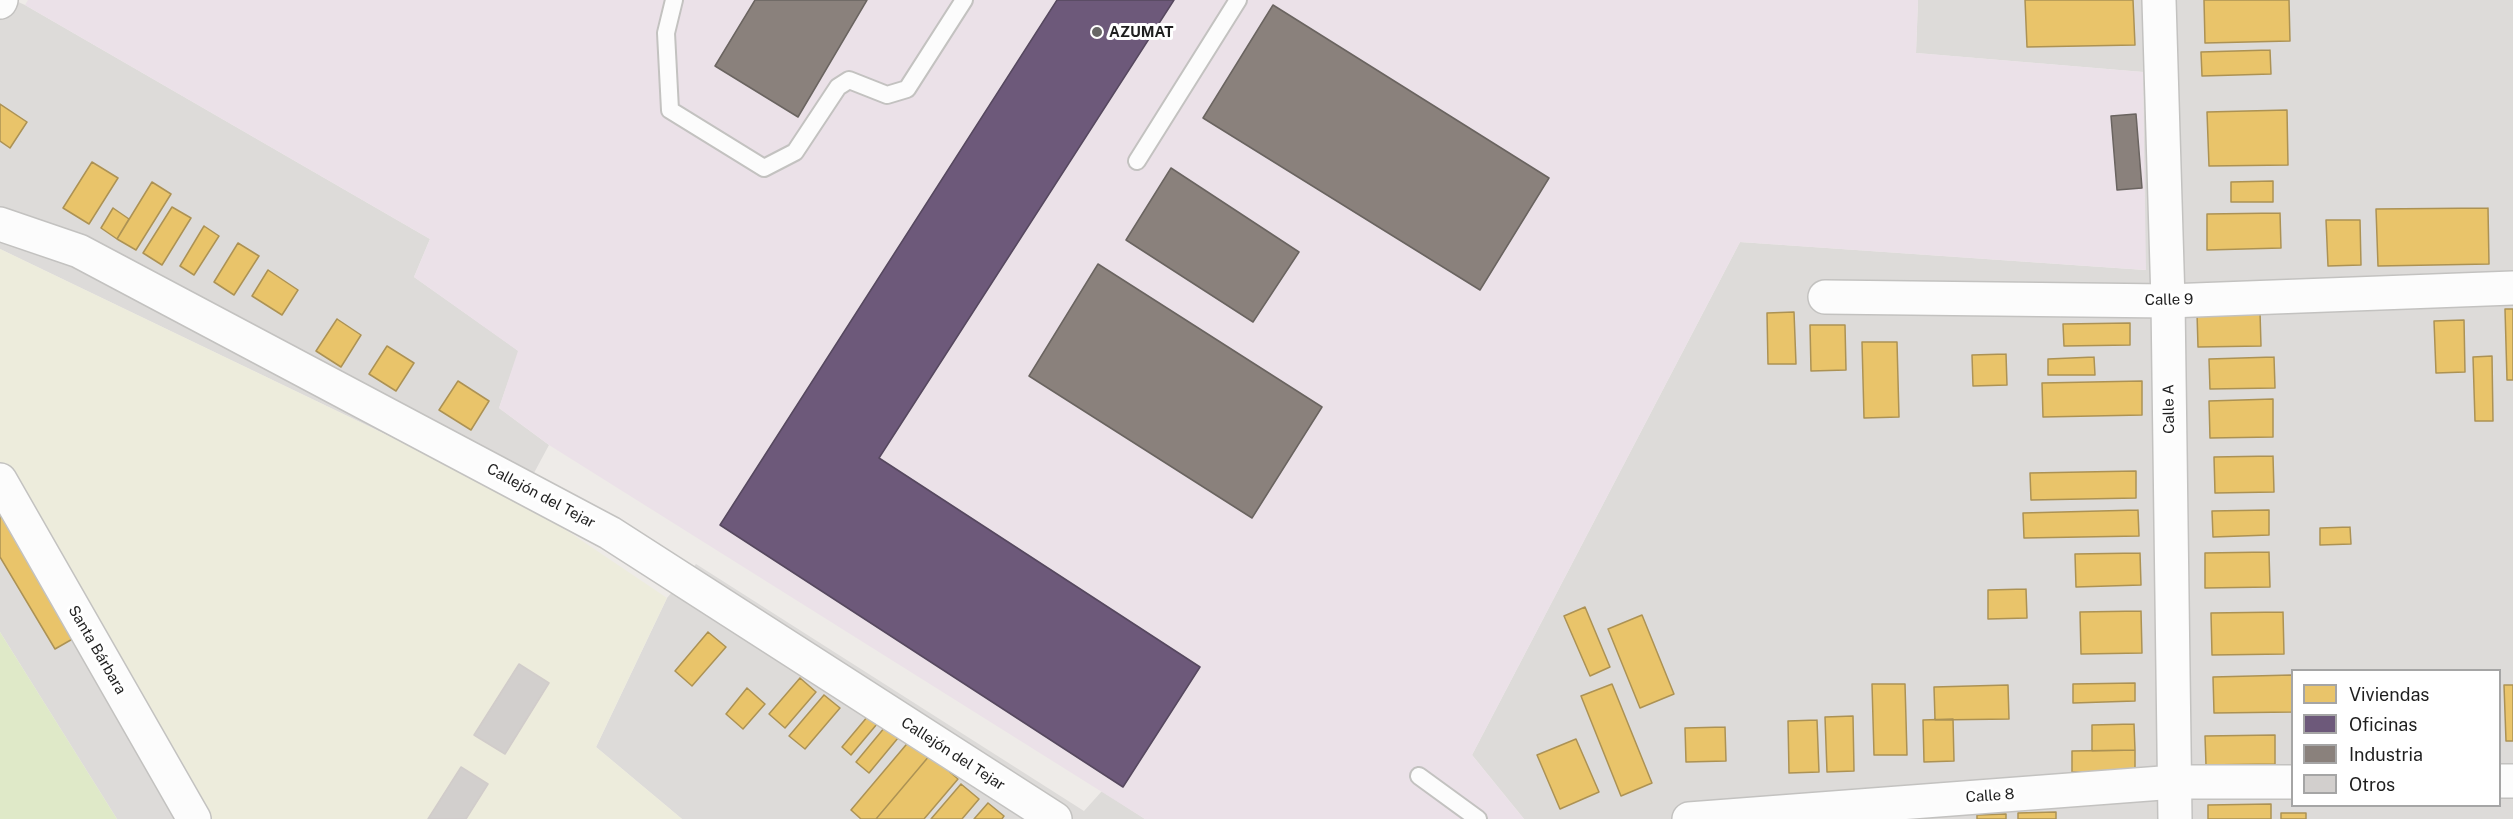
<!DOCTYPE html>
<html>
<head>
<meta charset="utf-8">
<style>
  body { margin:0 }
  #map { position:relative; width:2513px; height:819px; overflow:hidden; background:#eeebe8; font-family:"Public Sans",sans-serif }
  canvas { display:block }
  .legend { position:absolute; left:2291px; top:669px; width:210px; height:138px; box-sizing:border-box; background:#fff; border:2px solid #a5a5a5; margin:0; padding:8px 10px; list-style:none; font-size:18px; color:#1f1f1f }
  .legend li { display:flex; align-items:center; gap:12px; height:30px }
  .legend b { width:30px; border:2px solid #a5a5a5 }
</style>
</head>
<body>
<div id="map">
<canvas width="2513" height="819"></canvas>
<ul class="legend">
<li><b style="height:16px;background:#e9c46a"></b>Viviendas</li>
<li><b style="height:16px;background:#6d597a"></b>Oficinas</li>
<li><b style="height:16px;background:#8a817c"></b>Industria</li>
<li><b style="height:16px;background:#d2cfcd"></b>Otros</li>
</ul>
</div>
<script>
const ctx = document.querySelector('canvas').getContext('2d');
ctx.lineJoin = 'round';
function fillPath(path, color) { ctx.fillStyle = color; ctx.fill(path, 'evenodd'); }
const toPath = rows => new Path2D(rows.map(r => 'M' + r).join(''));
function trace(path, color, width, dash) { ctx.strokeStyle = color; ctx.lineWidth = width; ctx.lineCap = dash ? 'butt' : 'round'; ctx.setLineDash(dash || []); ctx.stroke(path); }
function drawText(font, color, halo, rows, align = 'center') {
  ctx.font = font + ' "Public Sans",sans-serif'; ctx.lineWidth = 6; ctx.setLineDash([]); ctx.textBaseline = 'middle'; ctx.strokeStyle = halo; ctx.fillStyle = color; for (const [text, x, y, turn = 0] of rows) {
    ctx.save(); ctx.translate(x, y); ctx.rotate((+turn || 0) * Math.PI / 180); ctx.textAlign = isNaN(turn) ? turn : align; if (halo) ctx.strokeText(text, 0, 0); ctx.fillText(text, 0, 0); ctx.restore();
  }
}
fillPath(toPath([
  [0,0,14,0,25,5,430,239,414,277,519,351,499,408,549,445,520,499,0,249],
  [1918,0,2513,0,2513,819,1524,819,1472,755,1740,242,2145,270,2143,72,1916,53],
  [2292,670,2500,670,2500,806,2292,806],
  [0,466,197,819,117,819,0,632],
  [696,564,1084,811,1102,791,1145,819,682,819,596,747,667,598]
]), '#dddbd9');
fillPath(toPath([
  [28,0,1918,0,1916,53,2143,72,2146,270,1740,242,1472,755,1524,819,1145,819,549,445,499,408,518,351,414,277,430,239,25,5]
]), '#ebe1e8');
fillPath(toPath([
  [0,249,520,499,667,598,596,747,682,819,197,819,0,466]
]), '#edecdc');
fillPath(toPath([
  [0,632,117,819,0,819]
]), '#dfe9c8');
const homes = toPath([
  [2025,0,2133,0,2135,45,2027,47,2025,0],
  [2204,0,2289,0,2290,41,2205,43,2204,0],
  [2270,50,2271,74,2202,76,2201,52,2270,50],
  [0,104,27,122,10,148,0,141,0,104],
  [2287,110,2288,165,2209,166,2207,112,2287,110],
  [92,162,118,178,89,224,63,208,92,162],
  [2273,181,2273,202,2231,202,2231,182,2273,181],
  [152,182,171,194,136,250,117,239,152,182],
  [172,207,191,218,162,265,143,253,172,207],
  [113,208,129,219,117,239,101,228,113,208],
  [2488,208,2489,264,2378,266,2376,209,2488,208],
  [2280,213,2281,248,2207,250,2207,214,2280,213],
  [2326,220,2360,220,2361,265,2328,266,2326,220],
  [204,226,219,236,194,275,180,266,204,226],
  [238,243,259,256,234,295,214,282,238,243],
  [268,270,298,290,282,315,252,296,268,270],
  [2505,309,2513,309,2513,380,2507,380,2505,309],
  [1794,312,1796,364,1768,364,1767,313,1794,312],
  [2260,312,2261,346,2198,347,2197,313,2260,312],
  [337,319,361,335,341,367,316,351,337,319],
  [2464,320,2465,372,2436,373,2434,321,2464,320],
  [2130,323,2130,345,2064,346,2063,324,2130,323],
  [1810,325,1845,325,1846,370,1811,371,1810,325],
  [1862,342,1897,342,1899,417,1864,418,1862,342],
  [387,346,414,363,396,391,369,374,387,346],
  [2006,354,2007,385,1973,386,1972,355,2006,354],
  [2492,356,2493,421,2475,421,2473,357,2492,356],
  [2094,357,2095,375,2048,375,2048,359,2094,357],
  [2274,357,2275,388,2210,389,2209,359,2274,357],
  [458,381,489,401,471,430,439,410,458,381],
  [2142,381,2142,415,2043,417,2042,383,2142,381],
  [2273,399,2273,437,2210,438,2209,401,2273,399],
  [2273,456,2274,492,2215,493,2214,457,2273,456],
  [2136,471,2136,498,2031,500,2030,473,2136,471],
  [0,504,76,637,55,649,0,557,0,504],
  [2138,510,2139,536,2024,538,2023,513,2138,510],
  [2269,510,2269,535,2213,537,2212,511,2269,510],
  [2350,527,2351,544,2320,545,2320,528,2350,527],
  [2269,552,2270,587,2205,588,2205,553,2269,552],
  [2140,553,2141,585,2076,587,2075,554,2140,553],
  [2026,589,2027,618,1988,619,1988,590,2026,589],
  [1585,607,1610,667,1590,676,1564,616,1585,607],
  [2141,611,2142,653,2081,654,2080,612,2141,611],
  [2283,612,2284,654,2212,655,2211,613,2283,612],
  [1642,615,1674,694,1640,708,1608,629,1642,615],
  [708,632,726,647,692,686,675,671,708,632],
  [2292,675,2292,712,2214,713,2213,677,2292,675],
  [800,678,816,692,785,728,769,714,800,678],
  [2135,683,2135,701,2073,703,2073,684,2135,683],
  [1612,684,1652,783,1621,796,1581,696,1612,684],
  [1872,684,1905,684,1907,755,1874,755,1872,684],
  [2008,685,2009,719,1935,720,1934,687,2008,685],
  [2504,685,2513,685,2513,741,2506,741,2504,685],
  [747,688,765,704,743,729,726,714,747,688],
  [824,695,840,708,805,749,789,736,824,695],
  [868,716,877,724,851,755,842,747,868,716],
  [1853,716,1854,771,1827,772,1825,717,1853,716],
  [1953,719,1954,761,1924,762,1923,720,1953,719],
  [1817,720,1819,772,1789,773,1788,721,1817,720],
  [2134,724,2135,750,2092,751,2092,725,2134,724],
  [885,727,898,738,869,773,856,762,885,727],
  [1725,727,1726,761,1686,762,1685,728,1725,727],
  [2275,735,2275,764,2206,765,2205,736,2275,735],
  [911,739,930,755,876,819,861,819,851,810,911,739],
  [1576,739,1599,792,1560,809,1537,755,1576,739],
  [2135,750,2135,771,2072,772,2072,751,2135,750],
  [930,755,958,779,924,819,876,819,930,755],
  [961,784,979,799,962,819,931,819,961,784],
  [988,803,1004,816,1002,819,974,819,988,803],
  [2271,804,2271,819,2208,819,2208,805,2271,804],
  [2056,812,2056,819,2018,819,2018,813,2056,812],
  [2281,813,2306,813,2306,819,2281,819,2281,813],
  [2006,814,2006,819,1977,819,1977,815,2006,814]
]);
fillPath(homes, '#e9c46a');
trace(homes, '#ac9254', 1.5);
const offices = toPath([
  [1057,0,1174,0,879,458,1200,667,1123,787,720,525,1057,0]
]);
fillPath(offices, '#6d597a');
trace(offices, '#56485f', 1.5);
const industry = toPath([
  [755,0,867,0,798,117,715,66,755,0],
  [1273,5,1549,178,1480,290,1203,118,1273,5],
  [2136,114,2142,188,2117,190,2111,116,2136,114],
  [1171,168,1299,252,1253,322,1126,240,1171,168],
  [1098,264,1322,407,1252,518,1029,376,1098,264]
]);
fillPath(industry, '#8a817c');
trace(industry, '#6a6460', 1.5);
const building = toPath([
  [519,664,549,683,505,754,474,735,519,664],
  [461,767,488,784,466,819,428,819,461,767]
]);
fillPath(building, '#d2cfcd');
trace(building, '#d1ccca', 1.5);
const service = toPath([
  [674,0,666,33,670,110,764,168,795,152,838,87,849,80,887,95,907,89,964,0],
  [1137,161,1238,0],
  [1419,776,1478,819]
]);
const minor = toPath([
  [0,2,1,0],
  [0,224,79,251,610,533,1055,819],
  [1825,297,2168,301,2513,288],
  [0,480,194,819],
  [2500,781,2513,781],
  [1689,819,2175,782,2292,782]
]);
const tertiary = toPath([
  [2159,0,2168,301,2175,819]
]);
trace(service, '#c3c2c0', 20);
trace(minor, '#c3c2c0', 36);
trace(tertiary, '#c3c2c0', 36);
trace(service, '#fcfcfc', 16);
trace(minor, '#fcfcfc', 33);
trace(tertiary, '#fcfcfc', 33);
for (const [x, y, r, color] of [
  [1097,32,6,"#676665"]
]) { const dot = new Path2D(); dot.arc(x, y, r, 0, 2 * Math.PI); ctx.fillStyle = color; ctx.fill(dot); trace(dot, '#fff', 2); }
drawText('bold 15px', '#1f1f1f', '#fff', [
  ["AZUMAT",1109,32]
], 'left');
drawText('15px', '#1f1f1f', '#fff', [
  ["Calle 9",2169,300,-1],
  ["Calle A",2169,409,-91],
  ["Callejón del Tejar",541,496,28],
  ["Santa Bárbara",97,650,60],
  ["Callejón del Tejar",953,754,33],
  ["Calle 8",1990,796,-4]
]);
</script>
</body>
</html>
